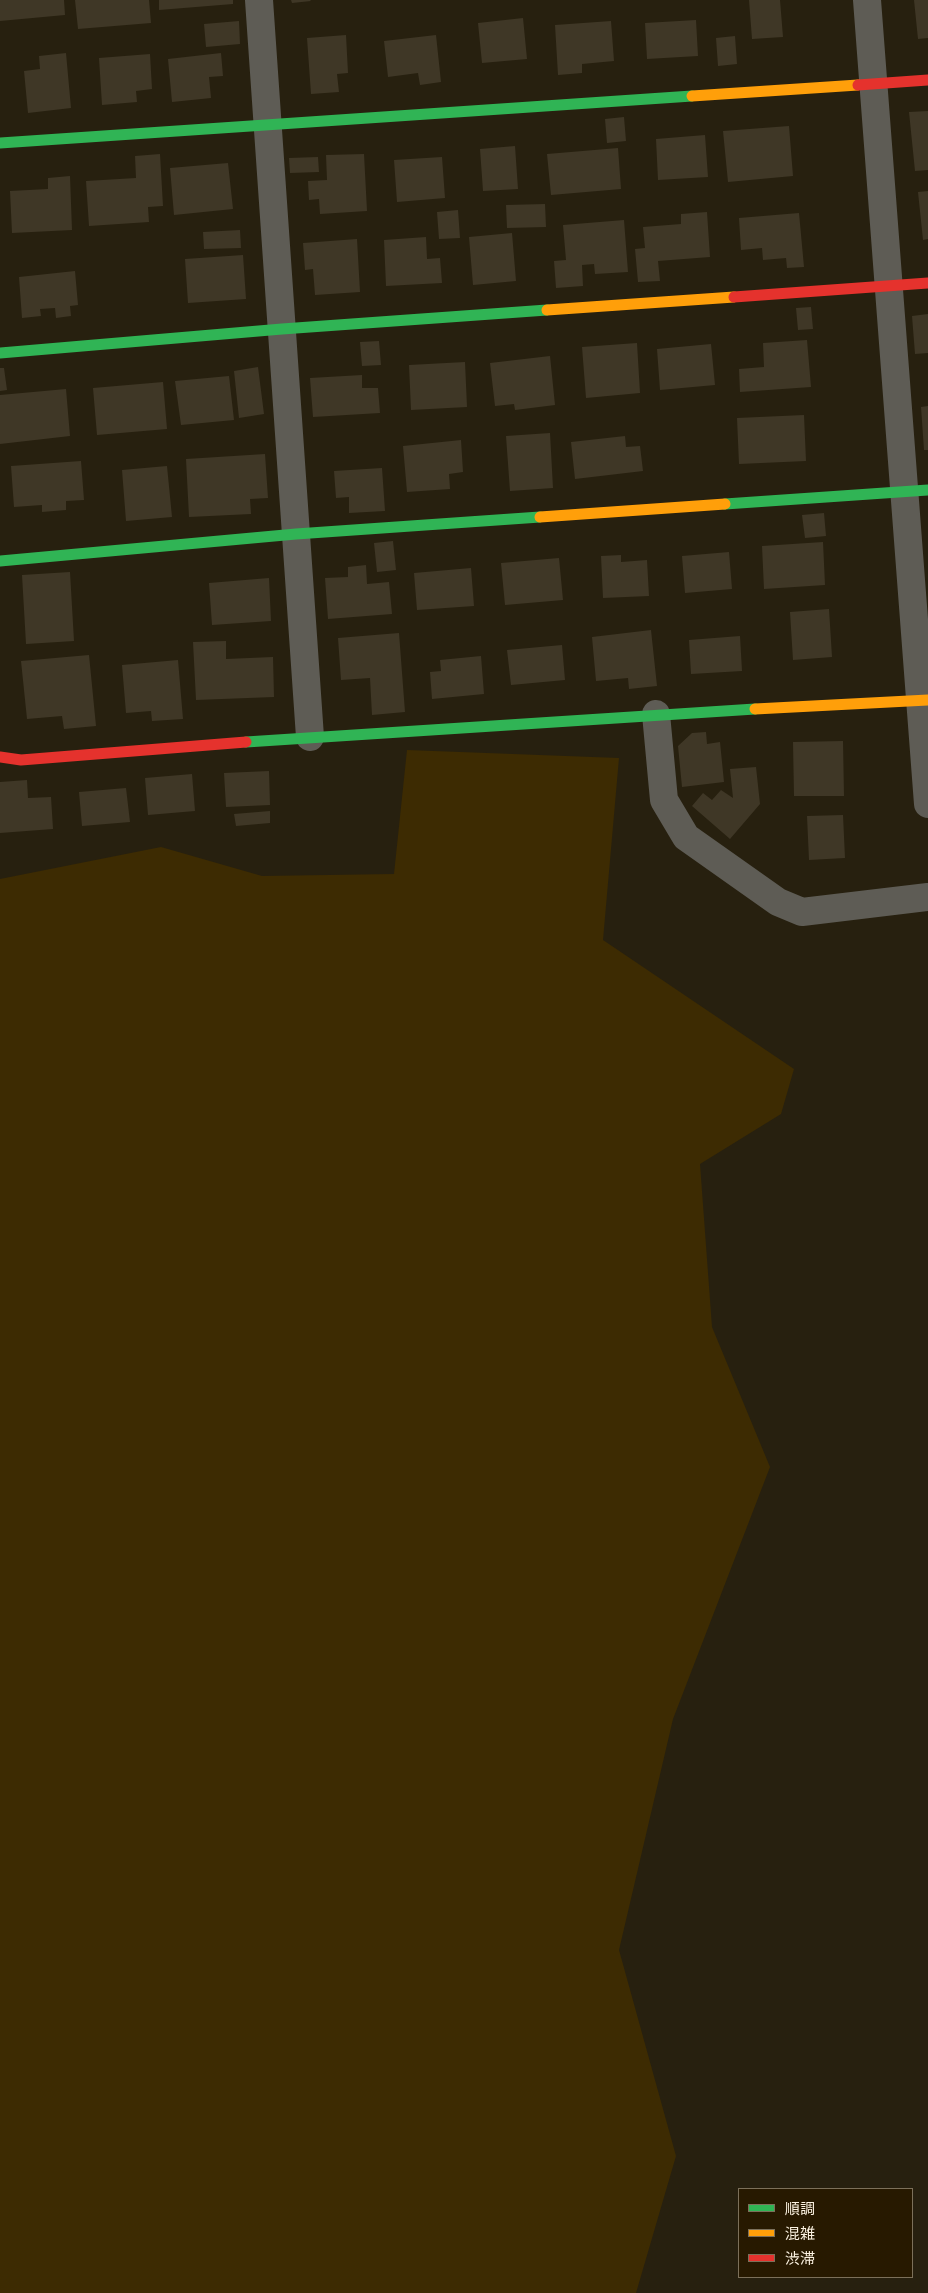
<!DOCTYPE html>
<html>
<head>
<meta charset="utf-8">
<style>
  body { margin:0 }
  #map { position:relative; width:928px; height:2293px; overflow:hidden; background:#27200f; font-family:"Asap Condensed","Noto Sans JP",sans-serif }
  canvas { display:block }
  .legend { position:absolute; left:738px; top:2188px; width:175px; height:90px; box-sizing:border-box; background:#271900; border:1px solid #7c705a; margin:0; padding:6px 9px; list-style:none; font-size:15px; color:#fbf2e1 }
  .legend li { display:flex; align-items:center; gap:10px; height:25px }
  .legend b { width:25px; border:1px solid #7c705a }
</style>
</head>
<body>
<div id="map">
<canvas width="928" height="2293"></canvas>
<ul class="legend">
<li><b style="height:6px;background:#30b455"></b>順調</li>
<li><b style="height:6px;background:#ff9f0a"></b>混雑</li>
<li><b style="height:6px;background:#e5322d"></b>渋滞</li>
</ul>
</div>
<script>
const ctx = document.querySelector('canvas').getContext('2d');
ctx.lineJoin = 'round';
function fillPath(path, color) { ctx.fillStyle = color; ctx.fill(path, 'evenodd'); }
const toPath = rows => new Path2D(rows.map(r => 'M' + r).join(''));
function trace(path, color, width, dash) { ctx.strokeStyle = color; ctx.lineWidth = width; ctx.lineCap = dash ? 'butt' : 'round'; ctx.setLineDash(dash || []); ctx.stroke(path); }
fillPath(toPath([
  [407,750,619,758,603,940,794,1069,781,1114,700,1164,712,1327,770,1467,673,1719,619,1950,676,2156,636,2293,0,2293,0,879,161,847,262,876,394,874]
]), '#3d2b02');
fillPath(toPath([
  [0,0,64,0,65,15,0,21],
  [75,0,149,0,151,23,78,29],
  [159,0,233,0,233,4,159,10],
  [291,0,310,0,311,1,292,3],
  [749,0,780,0,783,37,752,39],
  [914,0,928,0,928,38,918,39],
  [523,18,527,59,482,63,478,23],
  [696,20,698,56,647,59,645,23],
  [239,21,240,44,206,47,204,24],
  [611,21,614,61,582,64,582,73,558,75,555,25],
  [346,35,348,73,337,74,339,92,311,94,307,38],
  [436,35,441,82,420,85,418,73,388,77,384,41],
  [735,36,737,64,718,66,716,38],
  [66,53,71,108,28,113,24,71,40,69,39,56],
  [221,53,223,76,209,77,211,98,172,102,168,59],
  [150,54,152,89,136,91,137,102,102,105,99,58],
  [928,111,928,170,915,171,909,112],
  [624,117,626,141,607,143,605,119],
  [789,126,793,176,728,182,723,131],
  [705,135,708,177,658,180,656,139],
  [515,146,518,189,483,191,480,149],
  [618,148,621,189,551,195,547,154],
  [160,154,163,206,148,207,149,222,89,226,86,181,136,178,135,156],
  [364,154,367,211,320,214,319,199,309,200,308,181,327,180,326,155],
  [318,157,319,172,290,173,289,158],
  [442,157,445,198,397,202,394,160],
  [228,163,233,209,174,215,170,168],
  [70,176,72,230,12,233,10,191,48,189,48,178],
  [928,191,928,239,923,240,918,192],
  [545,204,546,227,507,228,506,205],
  [458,210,460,238,439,239,437,212],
  [707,212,710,257,658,261,660,281,638,282,635,249,645,248,643,227,681,224,681,214],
  [799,213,804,267,787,268,786,258,763,260,762,248,741,250,739,218],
  [624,220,628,272,595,274,594,264,582,265,583,286,556,288,554,261,566,260,563,225],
  [240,230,241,248,204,249,203,232],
  [512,233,516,281,473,285,469,237],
  [426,237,427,259,440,258,442,283,386,286,384,240],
  [357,239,360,292,315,295,313,269,305,270,303,243],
  [243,255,246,299,188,303,185,259],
  [75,271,78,305,70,306,71,316,56,318,55,308,40,309,41,316,22,318,19,277],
  [811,307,813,329,798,330,796,308],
  [928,314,928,353,915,354,912,316],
  [807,340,811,387,740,392,739,369,764,367,763,343],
  [379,341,381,365,362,366,360,342],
  [637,343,640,393,586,398,582,347],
  [711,344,715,385,660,390,657,349],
  [550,356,555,405,515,410,514,404,495,406,490,363],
  [465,362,467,407,411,410,409,365],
  [258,367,264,414,239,418,234,371],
  [0,368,4,368,7,390,0,391],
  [362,375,362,388,378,388,380,413,313,417,310,378],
  [229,376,234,420,181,425,175,381],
  [163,382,167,429,97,435,93,388],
  [66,389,70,436,0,444,0,395],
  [928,406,928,450,924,450,921,407],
  [804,415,806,461,739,464,737,418],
  [550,433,553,488,510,491,506,436],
  [625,436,626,447,640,446,643,471,575,479,571,442],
  [461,440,463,472,449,474,450,489,407,492,403,446],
  [265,454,268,498,250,499,251,514,189,517,186,459],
  [81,461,84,500,66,501,66,510,42,512,42,505,14,507,11,466],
  [167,466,172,517,126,521,122,470],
  [382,468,385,511,349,513,349,497,336,498,334,471],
  [824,513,826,536,805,538,802,515],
  [393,541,396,570,377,572,374,543],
  [823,542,825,585,764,589,762,546],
  [729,552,732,589,685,593,682,556],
  [621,555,621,562,647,560,649,596,603,598,601,556],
  [559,558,563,600,505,605,501,563],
  [366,565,367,584,389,582,392,614,328,619,325,578,348,577,348,567],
  [471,568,474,606,417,610,414,573],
  [70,572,74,641,26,644,22,575],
  [269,578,271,621,212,625,209,583],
  [829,609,832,657,793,660,790,612],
  [651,630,657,686,629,689,628,678,596,681,592,637],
  [399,633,405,712,372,715,370,678,341,680,338,638],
  [740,636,742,671,691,674,689,640],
  [226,641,226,659,273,657,274,697,196,700,193,642],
  [562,645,565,680,511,685,507,650],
  [89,655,96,726,64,729,62,716,27,719,21,661],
  [481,656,484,694,432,699,430,672,441,671,440,660],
  [178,660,183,719,152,721,151,711,126,713,122,665],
  [706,732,707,744,720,742,724,782,682,787,678,746,692,733],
  [843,741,844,796,794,796,793,742],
  [756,767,760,804,730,839,692,806,703,793,712,800,721,790,733,798,730,769],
  [269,771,270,805,226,807,224,773],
  [192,774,195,811,148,815,145,778],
  [27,780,28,798,51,797,53,829,0,833,0,782],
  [126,788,130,822,82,826,79,792],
  [270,811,270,823,236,826,234,814],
  [843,815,845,858,809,860,807,816]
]), '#3f3726');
trace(toPath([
  [259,0,310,737],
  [867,0,928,804],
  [656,714,664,800,686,837,778,902,802,912,928,897]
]), '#5e5c55', 28);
trace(toPath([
  [0,143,692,96],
  [0,353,282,329,547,310],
  [725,504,928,490],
  [0,561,296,534,540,517],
  [246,742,755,709]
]), '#30b455', 11);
trace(toPath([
  [692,96,858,85],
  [547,310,734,297],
  [540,517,725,504],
  [755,709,928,700]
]), '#ff9f0a', 11);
trace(toPath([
  [858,85,928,80],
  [734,297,928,283],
  [0,757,21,760,246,742]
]), '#e5322d', 11);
</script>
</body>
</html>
